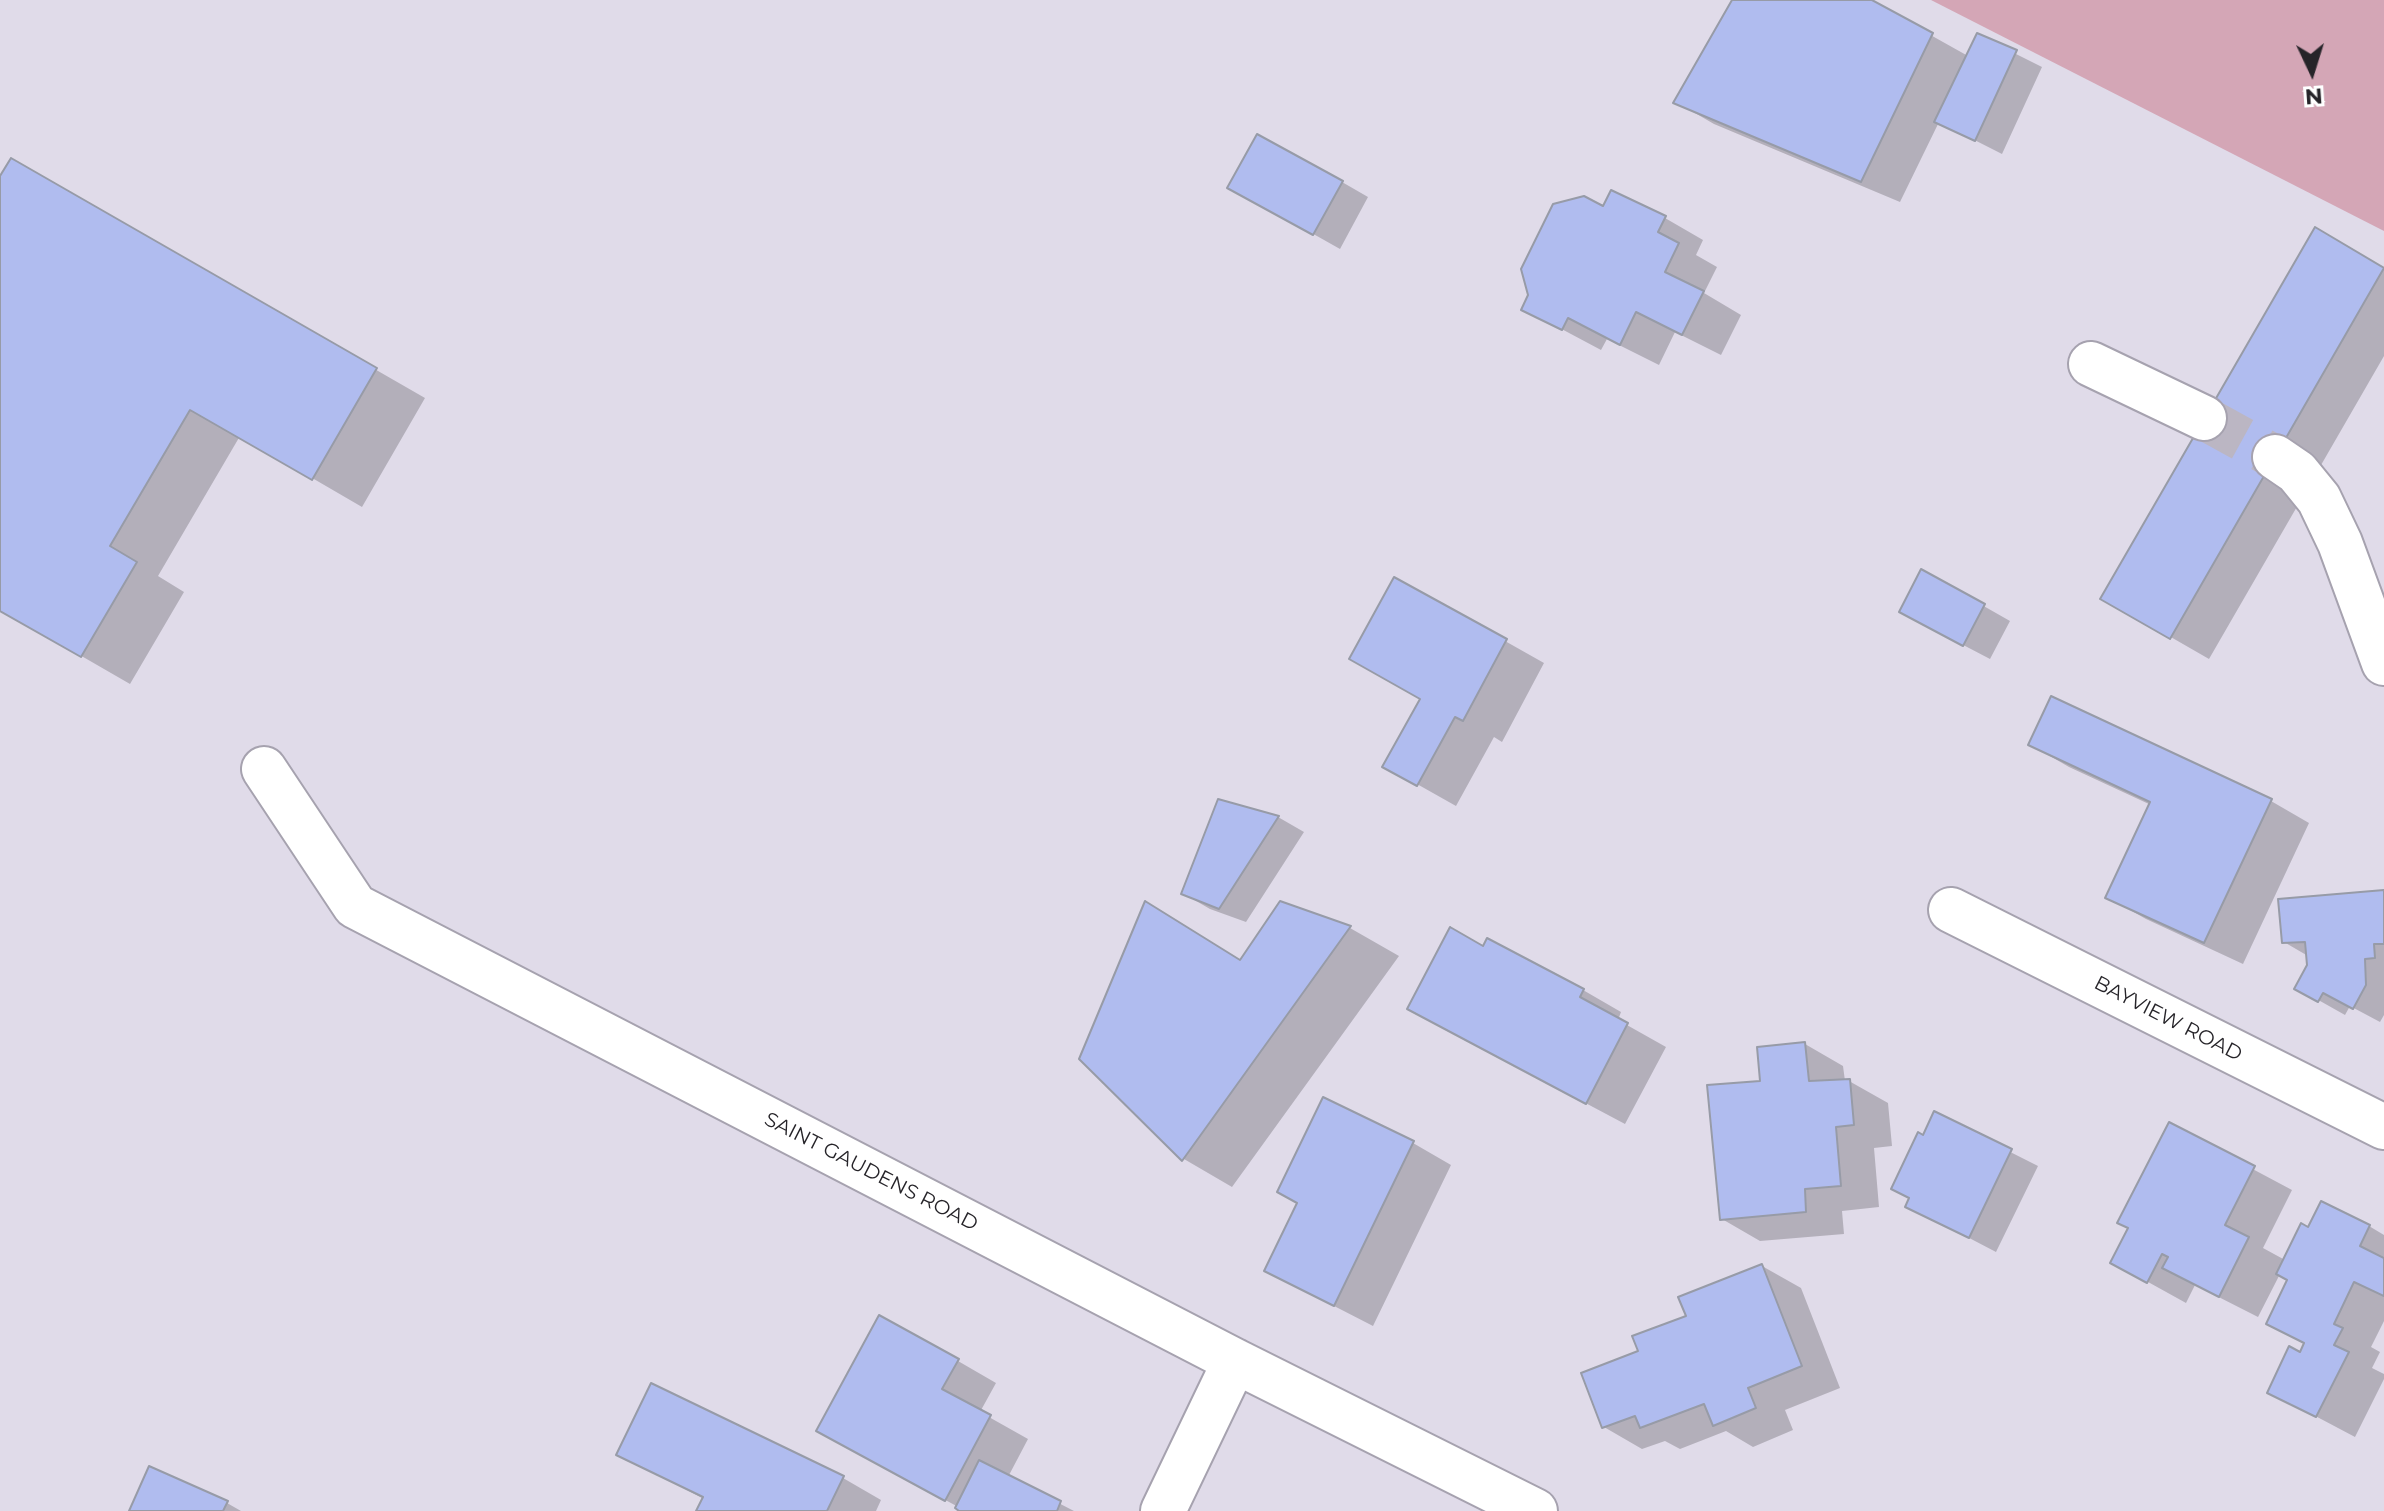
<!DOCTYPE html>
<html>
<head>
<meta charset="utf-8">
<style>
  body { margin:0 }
  #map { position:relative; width:2384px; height:1511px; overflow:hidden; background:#e0dbe9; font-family:Montserrat,sans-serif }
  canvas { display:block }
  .north { position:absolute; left:2272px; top:32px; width:80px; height:80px; -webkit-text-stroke:6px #fff; paint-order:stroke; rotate:176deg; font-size:22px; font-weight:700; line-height:32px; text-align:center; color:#262429 }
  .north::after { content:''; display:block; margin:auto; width:28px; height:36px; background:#262429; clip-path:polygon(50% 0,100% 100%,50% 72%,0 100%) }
</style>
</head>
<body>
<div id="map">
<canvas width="2384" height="1511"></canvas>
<div class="north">N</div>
</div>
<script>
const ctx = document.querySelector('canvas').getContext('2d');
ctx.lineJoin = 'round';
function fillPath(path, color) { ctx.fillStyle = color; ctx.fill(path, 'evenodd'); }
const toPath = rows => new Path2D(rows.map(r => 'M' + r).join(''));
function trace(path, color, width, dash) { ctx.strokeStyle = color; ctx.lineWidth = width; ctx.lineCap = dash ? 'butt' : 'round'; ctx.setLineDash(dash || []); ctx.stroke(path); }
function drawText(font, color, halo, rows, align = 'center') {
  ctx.font = font + ' Montserrat,sans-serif'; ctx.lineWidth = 7; ctx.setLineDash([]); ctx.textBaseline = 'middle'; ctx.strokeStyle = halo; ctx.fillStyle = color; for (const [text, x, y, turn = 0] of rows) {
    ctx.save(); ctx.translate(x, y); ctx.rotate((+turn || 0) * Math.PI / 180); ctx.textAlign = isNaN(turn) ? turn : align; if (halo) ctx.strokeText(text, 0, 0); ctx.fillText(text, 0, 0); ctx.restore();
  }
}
fillPath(toPath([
  [1931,0,2384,0,2384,231]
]), '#d4a6b6');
fillPath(toPath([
  [1734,0,1868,0,1968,56,1978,35,2042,67,2002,154,1939,122,1900,202,1714,124,1676,102],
  [11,160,425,398,362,507,240,436,158,576,184,592,130,684,0,609,0,180],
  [1342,182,1368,197,1340,249,1230,187],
  [1604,208,1665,218,1703,240,1696,255,1717,267,1704,293,1741,315,1721,355,1675,332,1659,365,1607,339,1601,350,1524,309],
  [2316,230,2384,268,2384,356,2209,659,2103,598],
  [1922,571,2010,621,1990,659,1927,626],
  [1395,579,1544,663,1502,742,1494,737,1456,806,1385,766,1422,698],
  [2031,745,2271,801,2309,823,2243,964,2146,919,2107,897,2151,805,2069,767],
  [1278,817,1304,832,1246,922,1210,909,1184,894],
  [2384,892,2384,1015,2380,1022,2350,1006,2345,1015,2297,988,2309,966,2308,956,2284,942],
  [1281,904,1350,928,1399,956,1232,1187,1184,1159,1081,1058,1241,961],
  [1583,990,1621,1012,1618,1020,1666,1047,1625,1124,1448,1030],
  [1805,1044,1843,1066,1845,1081,1849,1081,1888,1103,1892,1146,1874,1148,1879,1207,1842,1211,1844,1234,1760,1241,1722,1219,1762,1082],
  [1935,1114,2038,1166,1996,1252,1908,1206,1924,1137],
  [2170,1125,2292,1190,2263,1248,2285,1260,2309,1230,2369,1226,2384,1235,2384,1321,2371,1347,2380,1352,2372,1368,2384,1374,2384,1379,2355,1437,2270,1392,2301,1354,2306,1345,2269,1324,2290,1280,2280,1274,2258,1317,2195,1285,2186,1303,2112,1262,2130,1228],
  [1413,1143,1451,1165,1373,1326,1266,1271],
  [1762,1266,1801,1288,1840,1388,1785,1410,1793,1430,1753,1447,1726,1431,1680,1449,1665,1441,1642,1449,1604,1427,1640,1352],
  [958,1361,996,1383,980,1412,1028,1439,1008,1477,1074,1511,961,1511,962,1509,857,1452],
  [652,1386,843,1478,881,1500,876,1511,699,1511,704,1499,619,1454],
  [227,1503,241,1511,131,1511]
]), '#0003');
const building = toPath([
  [1732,0,1872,0,1933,33,1861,182,1673,103,1732,0],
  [1977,33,2017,50,1975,141,1934,122,1977,33],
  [1257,134,1343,181,1313,235,1227,188,1257,134],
  [11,158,377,368,312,480,190,410,110,546,137,562,81,657,0,611,0,176,11,158],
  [1611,190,1666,216,1658,232,1679,243,1665,272,1704,291,1682,335,1636,312,1620,345,1568,318,1562,330,1521,310,1528,295,1521,269,1553,204,1584,196,1603,206,1611,190],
  [2315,227,2384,268,2170,639,2100,599,2315,227],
  [1921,569,1985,604,1963,646,1899,612,1921,569],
  [1394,577,1507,639,1463,721,1455,717,1417,786,1382,767,1420,699,1349,659,1394,577],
  [2051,696,2272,799,2204,943,2105,898,2150,802,2028,745,2051,696],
  [1218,799,1279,816,1219,909,1181,894,1218,799],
  [2384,890,2384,944,2374,944,2375,958,2365,959,2366,985,2353,1009,2323,993,2318,1002,2294,989,2307,965,2305,942,2282,943,2278,899,2384,890],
  [1145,901,1240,960,1280,901,1351,926,1182,1161,1079,1059,1145,901],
  [1450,927,1483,946,1487,938,1584,989,1580,997,1628,1023,1586,1104,1407,1009,1450,927],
  [1805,1042,1809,1081,1850,1079,1854,1125,1836,1127,1841,1186,1805,1189,1806,1212,1720,1220,1707,1085,1760,1081,1757,1047,1805,1042],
  [1323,1097,1414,1141,1334,1306,1264,1271,1297,1203,1277,1192,1323,1097],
  [1934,1111,2012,1149,1969,1238,1905,1207,1909,1198,1891,1189,1918,1132,1923,1135,1934,1111],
  [2169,1122,2255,1166,2225,1225,2249,1237,2219,1297,2162,1268,2168,1257,2162,1254,2147,1283,2110,1263,2128,1228,2117,1223,2169,1122],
  [2321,1201,2370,1225,2360,1246,2384,1258,2384,1296,2354,1282,2334,1324,2343,1328,2334,1345,2349,1352,2316,1417,2267,1393,2289,1346,2300,1352,2304,1343,2266,1324,2287,1280,2276,1274,2301,1223,2308,1227,2321,1201],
  [1762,1264,1802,1366,1748,1388,1756,1408,1713,1426,1704,1404,1640,1428,1635,1416,1602,1428,1581,1373,1638,1351,1632,1336,1686,1316,1678,1297,1762,1264],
  [879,1315,959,1359,942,1389,991,1415,945,1501,816,1431,879,1315],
  [651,1383,844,1476,827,1511,696,1511,703,1497,616,1455,651,1383],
  [979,1460,1061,1501,1057,1511,959,1511,955,1508,979,1460],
  [149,1466,228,1501,223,1511,129,1511,149,1466]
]);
fillPath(building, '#b0bcef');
trace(building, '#979ba7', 2);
trace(toPath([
  [2204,418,2275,457]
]), '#bbb6c3', 44, [44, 22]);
const minor = toPath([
  [2091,364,2204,418],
  [2275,457,2297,472,2319,499,2340,543,2384,663],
  [264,769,355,906,1235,1361,1535,1511],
  [1951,910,2384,1127],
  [1163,1511,1235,1361]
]);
trace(minor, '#a6a2af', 48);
trace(minor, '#fff', 44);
drawText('20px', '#262429', '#fff', [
  ["BAYVIEW ROAD",2168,1019,27],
  ["SAINT GAUDENS ROAD",871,1172,27]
]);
</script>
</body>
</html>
